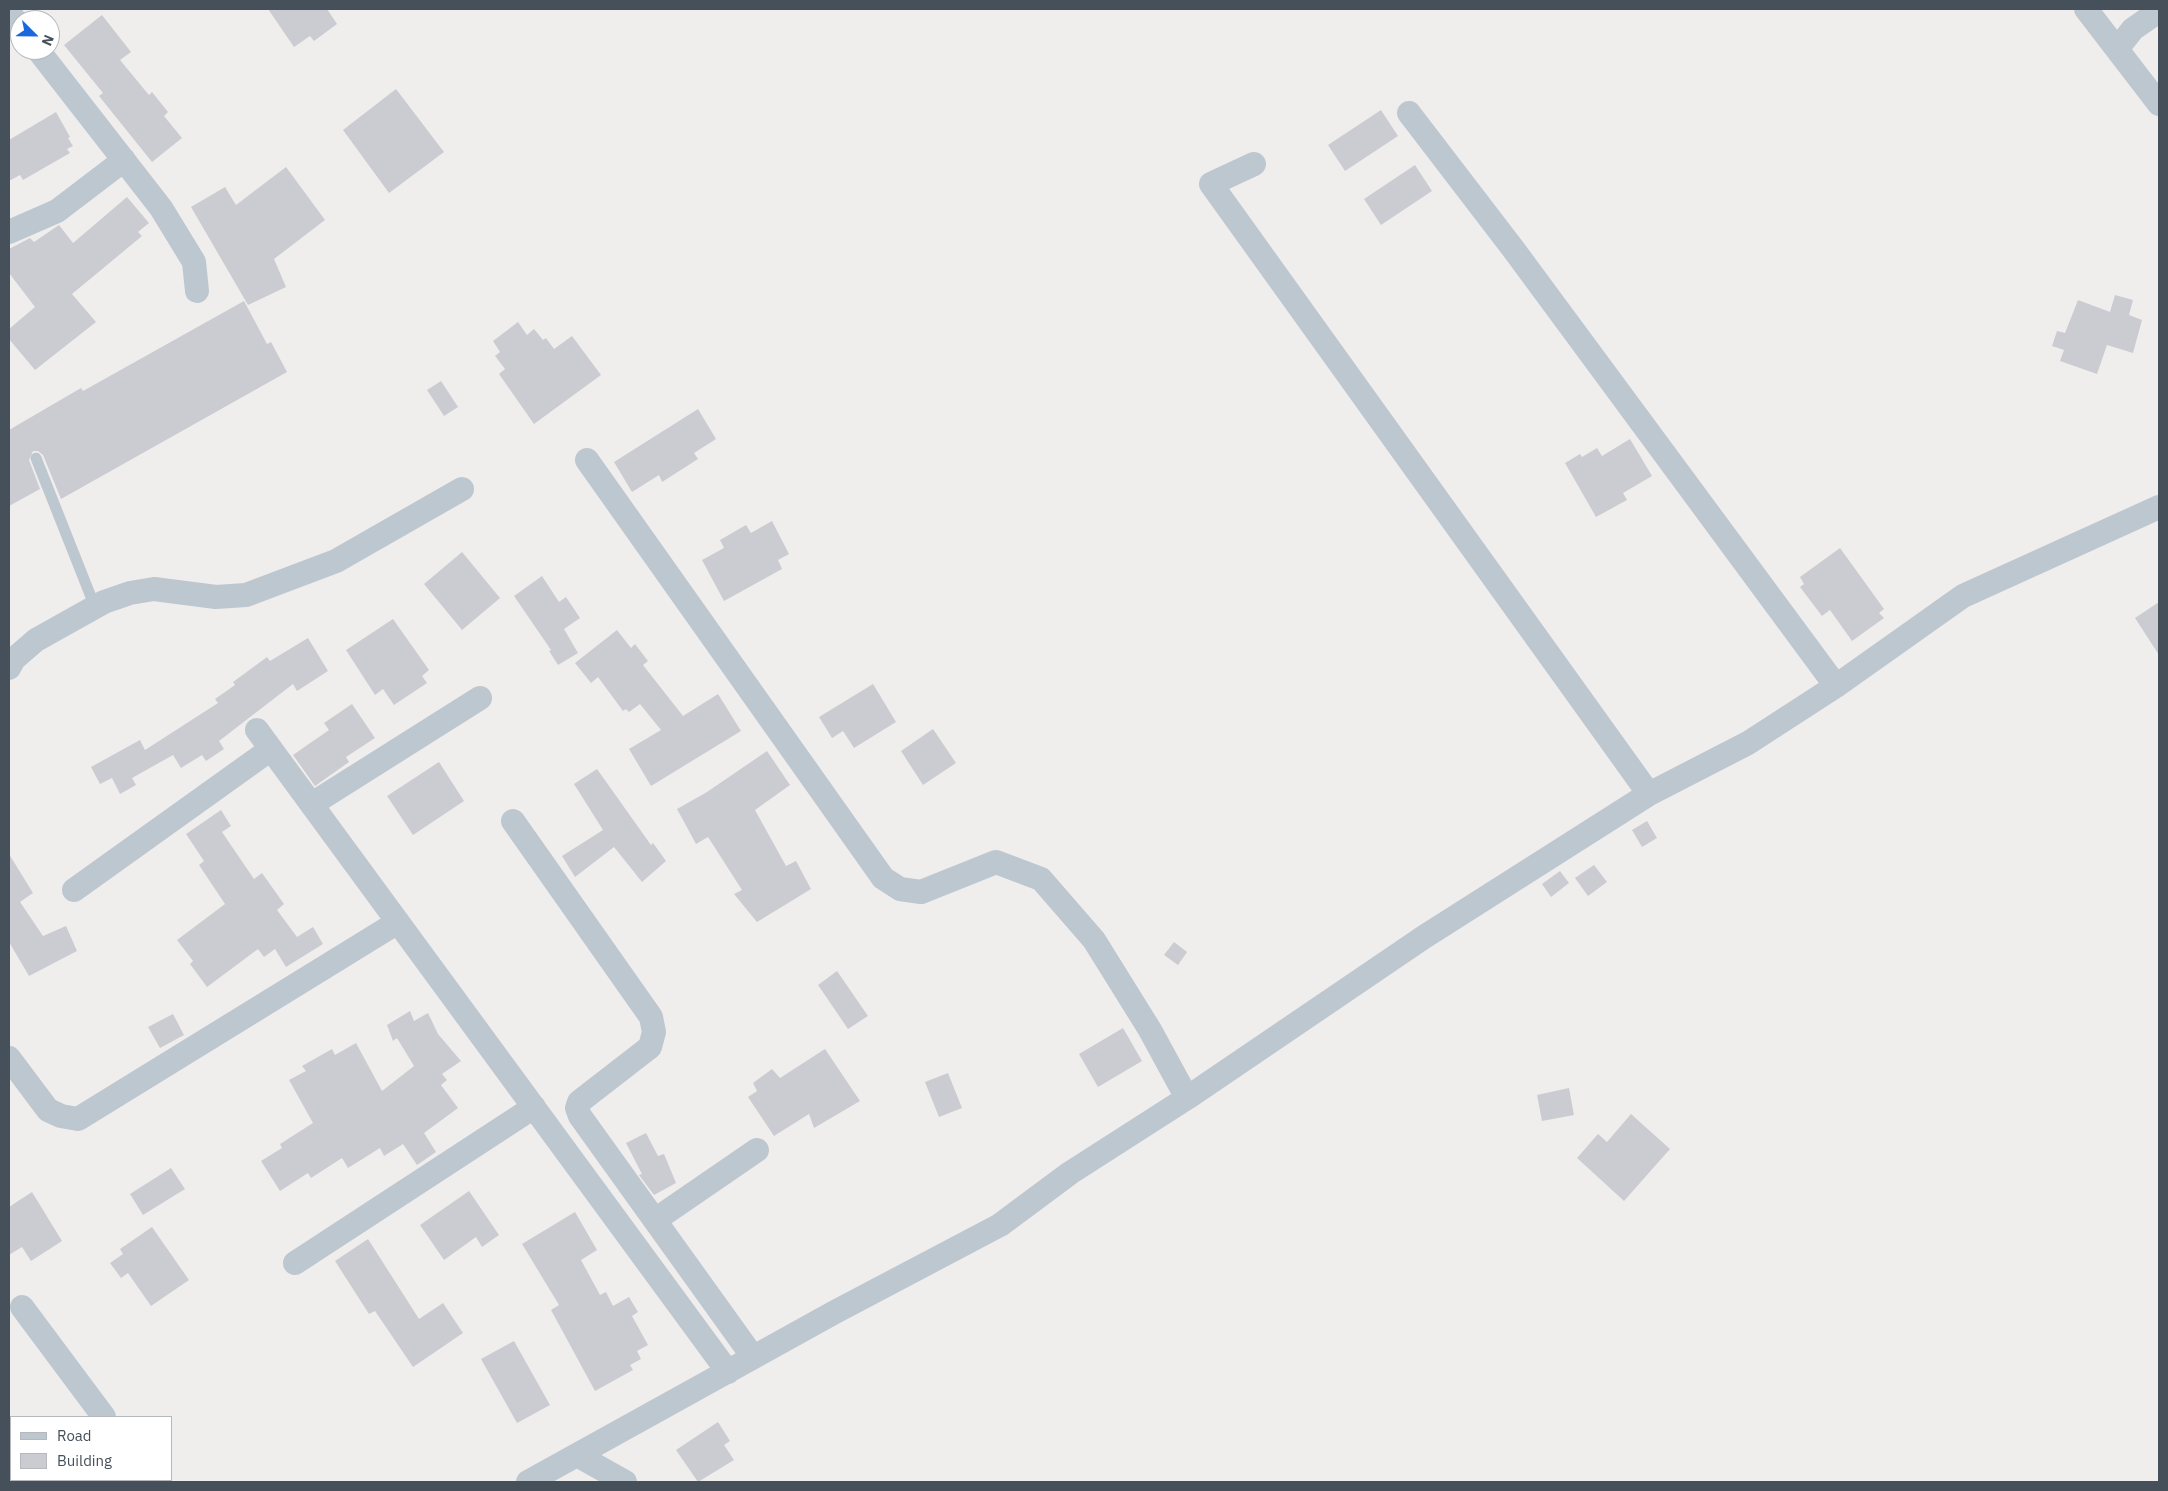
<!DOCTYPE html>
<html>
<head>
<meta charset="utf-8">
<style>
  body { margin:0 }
  #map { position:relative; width:2168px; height:1491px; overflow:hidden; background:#f0eded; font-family:"IBM Plex Sans",sans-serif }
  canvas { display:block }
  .frame { position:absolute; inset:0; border:10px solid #45505a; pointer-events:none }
  .legend { position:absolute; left:10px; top:1416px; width:162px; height:65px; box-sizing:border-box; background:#fff; border:1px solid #b5b9bd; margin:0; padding:6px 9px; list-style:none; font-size:15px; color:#45505a }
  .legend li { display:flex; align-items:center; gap:10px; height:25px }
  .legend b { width:25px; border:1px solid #b5b9bd }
  .north { position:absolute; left:10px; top:10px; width:50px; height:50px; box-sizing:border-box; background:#fff; border:1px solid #b5b9bd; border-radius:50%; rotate:113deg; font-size:14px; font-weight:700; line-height:20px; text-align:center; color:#45505a }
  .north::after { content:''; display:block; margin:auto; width:18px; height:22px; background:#1968dd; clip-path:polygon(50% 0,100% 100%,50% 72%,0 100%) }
</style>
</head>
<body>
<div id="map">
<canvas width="2168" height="1491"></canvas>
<div class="frame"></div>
<ul class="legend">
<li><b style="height:6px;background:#bdc7cf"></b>Road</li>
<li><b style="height:14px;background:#caccd2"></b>Building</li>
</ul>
<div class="north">N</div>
</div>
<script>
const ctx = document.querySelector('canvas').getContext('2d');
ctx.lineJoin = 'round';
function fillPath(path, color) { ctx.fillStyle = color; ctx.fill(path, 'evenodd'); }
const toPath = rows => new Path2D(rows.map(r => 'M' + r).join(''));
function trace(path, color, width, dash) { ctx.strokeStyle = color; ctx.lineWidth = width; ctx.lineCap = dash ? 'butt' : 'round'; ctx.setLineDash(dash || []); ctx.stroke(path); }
fillPath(toPath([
  [268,9,327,9,337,24,314,41,310,36,294,47],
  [102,15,131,52,120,60,149,95,152,92,168,112,164,116,182,138,152,162,99,96,103,93,64,45],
  [396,89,444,152,389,193,343,130],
  [1381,110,1398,136,1345,171,1328,145],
  [56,112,70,137,68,138,73,146,67,149,70,153,23,180,20,175,9,181,9,140],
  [1415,165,1432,191,1381,225,1364,199],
  [286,167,325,220,274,259,286,287,248,305,191,207,225,187,236,205],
  [127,197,149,223,138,232,142,236,72,294,96,322,35,370,9,339,9,329,35,307,9,273,9,249,30,238,34,242,59,225,73,243],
  [2115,295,2133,300,2129,315,2142,320,2133,353,2107,345,2097,374,2060,361,2064,350,2052,346,2057,331,2065,333,2078,300,2110,312],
  [244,301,267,344,271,342,287,372,61,499,43,455,38,451,33,451,29,460,40,489,9,506,9,430,81,388,83,391],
  [518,322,527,335,534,329,543,340,546,338,554,349,572,336,601,375,534,424,499,374,505,369,495,356,500,352,493,341],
  [441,381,458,407,444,416,427,390],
  [698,409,716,439,694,453,698,459,662,482,659,475,632,492,614,462],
  [1630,439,1652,476,1623,493,1627,500,1596,517,1565,463,1580,454,1582,457,1597,448,1602,456],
  [772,521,789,554,778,560,782,569,724,601,702,560,724,548,720,540,746,525,751,533],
  [1840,548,1884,609,1879,613,1884,618,1852,641,1830,610,1822,616,1800,587,1804,584,1800,577],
  [462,552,500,598,462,630,424,584],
  [542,576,559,602,566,597,580,618,564,629,578,653,558,665,549,651,551,650,514,596],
  [2159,602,2159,655,2135,618],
  [393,619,429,670,422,676,427,683,394,705,383,689,375,695,346,650],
  [617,630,631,648,635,644,648,661,643,665,683,716,718,694,741,731,651,786,629,749,661,730,640,704,629,712,626,709,623,711,598,677,591,683,575,663],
  [308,638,328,671,297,691,293,684,219,741,224,749,206,761,202,755,181,768,173,755,132,778,136,785,120,794,112,778,100,784,91,767,140,740,145,750,218,703,215,699,235,685,233,682,267,657,270,661],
  [873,684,896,722,854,748,843,731,832,738,819,717],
  [352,704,375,738,346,757,349,762,315,786,293,755,329,730,324,723],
  [933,729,956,763,923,785,901,751],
  [767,751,790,785,755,810,786,866,796,861,811,889,757,922,734,894,742,890,708,837,696,844,677,809,707,792],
  [439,762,464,801,413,835,387,796],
  [597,769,651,845,653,843,666,861,642,882,614,847,575,877,562,856,603,830,574,784],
  [221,810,231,826,222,832,254,879,262,873,284,904,277,910,297,937,313,927,323,944,286,967,275,949,264,957,258,949,207,987,190,964,193,961,177,940,225,904,199,865,204,861,186,834],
  [1647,821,1657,838,1642,847,1632,830],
  [9,854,33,893,20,902,43,936,66,926,77,951,29,976,9,942],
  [1594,865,1607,882,1588,896,1575,878],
  [1560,871,1569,883,1551,897,1542,884],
  [1174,942,1187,952,1178,965,1164,955],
  [837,971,868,1016,848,1029,818,985],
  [410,1011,414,1021,428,1013,438,1034,461,1061,442,1074,447,1080,441,1085,458,1108,424,1133,436,1152,417,1165,403,1144,384,1156,380,1148,348,1168,342,1158,311,1178,308,1173,280,1191,261,1161,282,1148,280,1144,313,1123,289,1080,306,1071,302,1066,332,1049,335,1055,356,1043,382,1091,414,1066,397,1038,393,1041,387,1025],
  [173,1014,184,1035,160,1048,148,1027],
  [1123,1028,1142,1061,1098,1087,1079,1054],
  [825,1049,860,1101,814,1128,809,1114,774,1136,748,1097,757,1091,753,1083,772,1069,780,1078],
  [948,1073,962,1108,939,1117,925,1082],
  [1569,1088,1574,1115,1542,1121,1537,1095],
  [1631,1114,1670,1149,1624,1201,1577,1158,1598,1134,1607,1142],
  [646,1133,658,1156,664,1154,676,1183,654,1195,639,1175,642,1174,626,1143],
  [171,1168,185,1189,143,1215,130,1194],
  [469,1191,499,1235,482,1247,476,1237,444,1260,420,1225],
  [32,1192,62,1241,31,1261,22,1247,9,1255,9,1207],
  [575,1212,597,1250,581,1260,600,1295,606,1292,613,1306,629,1297,638,1312,632,1316,648,1345,637,1351,641,1359,630,1365,633,1370,595,1391,551,1310,559,1305,522,1244],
  [152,1227,189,1280,151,1306,128,1273,121,1278,110,1263,123,1254,120,1249],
  [368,1239,419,1319,443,1303,463,1333,413,1367,375,1311,369,1314,335,1261],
  [514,1341,550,1405,517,1423,481,1359],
  [718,1422,730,1441,724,1445,734,1460,698,1482,676,1450]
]), '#caccd2');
trace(toPath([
  [36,458,95,607]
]), '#bdc7cf', 11);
trace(toPath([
  [2086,9,2159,104],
  [9,12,20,27],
  [2117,49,2133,29,2159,11],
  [38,50,161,208,194,262,197,291],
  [1409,113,1514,250,1836,686],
  [1254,164,1211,184,1649,794],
  [9,232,57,211,124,160],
  [587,460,883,878,900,889,921,892,996,862,1041,879,1094,940,1150,1030,1187,1098],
  [9,668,14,659,36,640,104,602,130,593,154,589,216,597,246,595,336,561,462,489],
  [257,730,728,1372],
  [312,804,480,698],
  [513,821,651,1017,654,1032,650,1047,579,1102,577,1108,580,1116,753,1357],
  [74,890,271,749],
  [9,1058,48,1110,61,1116,78,1119,398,922],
  [655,1220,757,1150],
  [295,1263,534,1107],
  [22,1307,104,1417],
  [577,1455,625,1482],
  [151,1480,153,1482],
  [528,1482,835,1312,1000,1225,1070,1173,1187,1098,1424,937,1649,794,1748,743,1836,686,1963,596,2159,507]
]), '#bdc7cf', 24);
</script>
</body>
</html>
